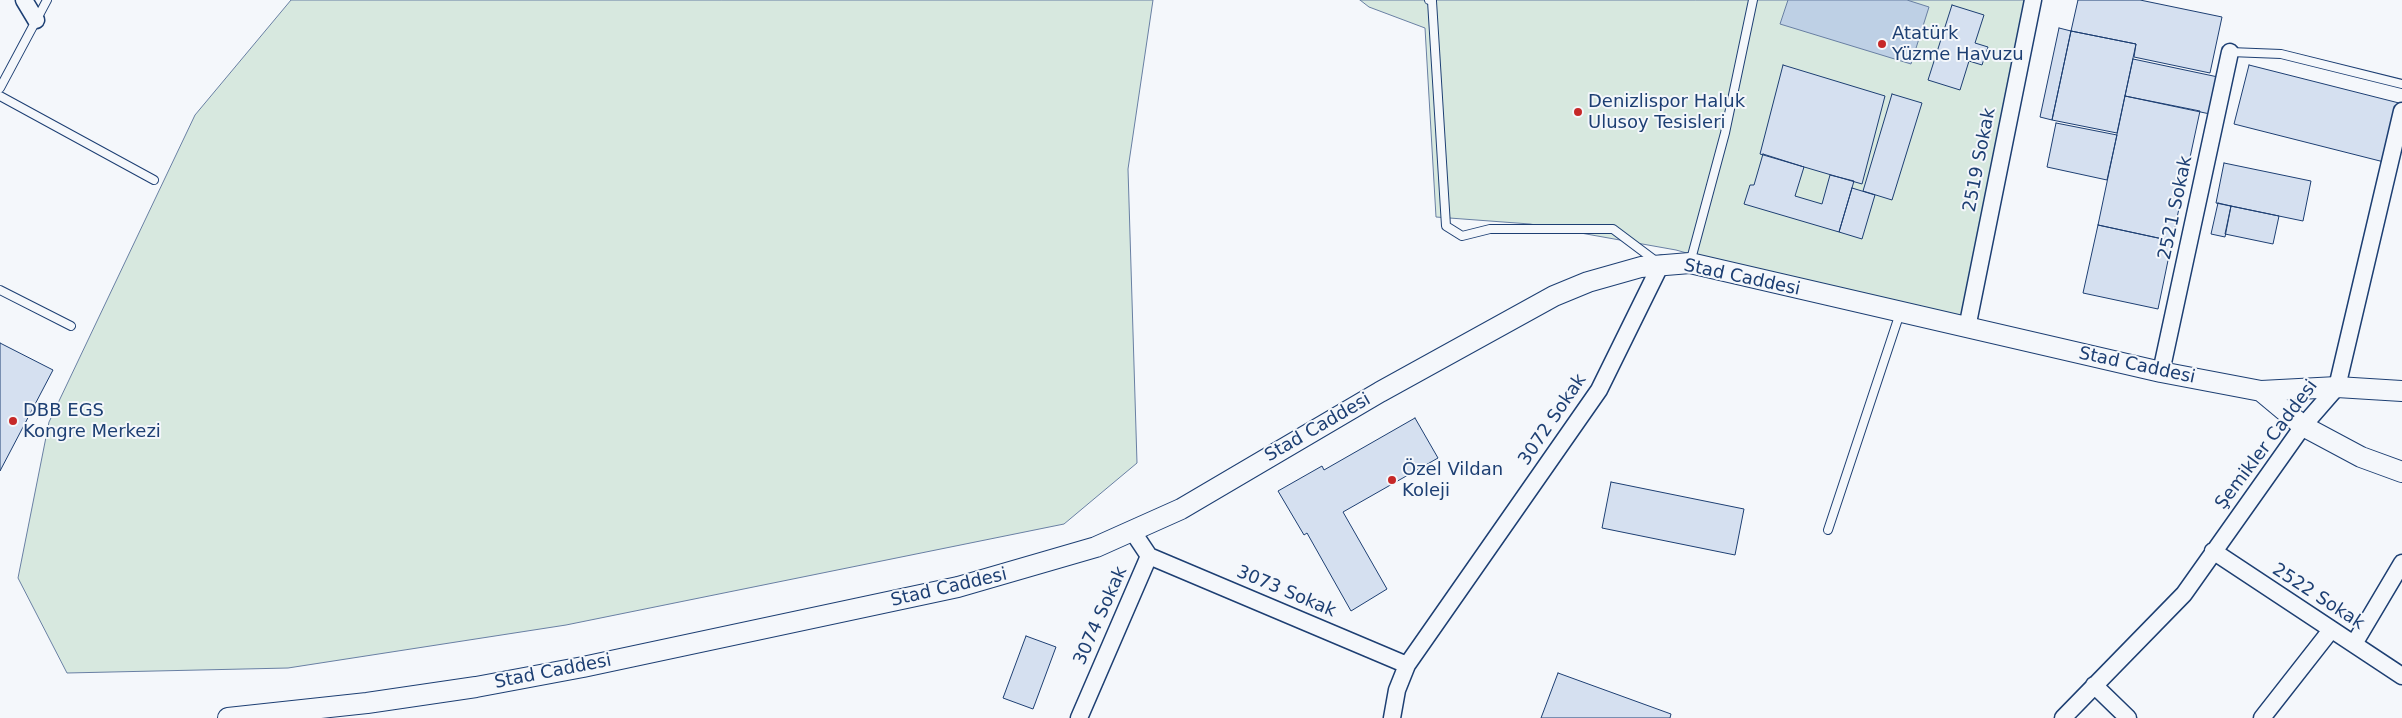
<!DOCTYPE html>
<html>
<head>
<meta charset="utf-8">
<style>
  body { margin:0 }
  canvas { display:block; background:#f4f7fb }
</style>
</head>
<body>
<canvas width="2402" height="718"></canvas>
<script>
const ctx = document.querySelector('canvas').getContext('2d');
ctx.lineJoin = 'round';
function fillPath(path, color) { ctx.fillStyle = color; ctx.fill(path, 'evenodd'); }
const toPath = rows => new Path2D(rows.map(r => 'M' + r).join(''));
function trace(path, color, width, dash) { ctx.strokeStyle = color; ctx.lineWidth = width; ctx.lineCap = dash ? 'butt' : 'round'; ctx.setLineDash(dash || []); ctx.stroke(path); }
function drawText(font, color, halo, rows, align = 'center') {
  ctx.font = font + ' "DejaVu Sans",sans-serif'; ctx.lineWidth = 4; ctx.setLineDash([]); ctx.textBaseline = 'middle'; ctx.strokeStyle = halo; ctx.fillStyle = color; for (const [text, x, y, turn = 0] of rows) {
    ctx.save(); ctx.translate(x, y); ctx.rotate((+turn || 0) * Math.PI / 180); ctx.textAlign = isNaN(turn) ? turn : align; if (halo) ctx.strokeText(text, 0, 0); ctx.fillText(text, 0, 0); ctx.restore();
  }
}
const green = toPath([
  [291,0,1153,0,1128,169,1137,463,1064,524,566,625,288,668,67,673,18,578,49,422,195,115,291,0],
  [1360,0,2031,0,1967,328,1900,313,1676,250,1530,224,1436,217,1425,28,1369,7,1360,0]
]);
fillPath(green, '#d7e8df');
trace(green, '#687fa3', 1);
const water = toPath([
  [1788,0,1907,0,1929,7,1911,64,1780,24,1788,0]
]);
fillPath(water, '#bed0e5');
trace(water, '#687fa3', 1);
const building = toPath([
  [2078,0,2140,0,2222,17,2210,73,2134,57,2136,44,2071,31,2078,0],
  [1952,5,1984,15,1975,43,1988,47,1982,65,1969,61,1960,90,1928,80,1952,5],
  [2059,28,2071,31,2052,120,2040,117,2059,28],
  [2071,31,2136,44,2117,133,2052,120,2071,31],
  [2133,59,2218,77,2210,114,2125,96,2133,59],
  [1783,65,1885,96,1862,184,1760,154,1783,65],
  [2249,65,2399,103,2384,162,2234,124,2249,65],
  [1892,94,1922,103,1892,200,1863,191,1892,94],
  [2125,96,2200,111,2172,241,2098,225,2125,96],
  [2056,123,2117,135,2107,180,2047,167,2056,123],
  [1763,154,1804,167,1795,196,1822,204,1830,175,1854,181,1839,232,1744,204,1750,185,1754,185,1763,154],
  [2224,163,2311,181,2303,221,2216,203,2224,163],
  [1852,188,1875,195,1862,239,1839,232,1852,188],
  [2218,203,2231,206,2225,237,2211,234,2218,203],
  [2231,206,2279,216,2273,244,2225,234,2231,206],
  [2098,225,2172,241,2158,309,2083,293,2098,225],
  [0,343,53,370,0,471,0,343],
  [1415,418,1438,458,1343,512,1387,589,1351,611,1307,533,1304,535,1278,491,1322,466,1324,470,1415,418],
  [1611,482,1744,509,1735,555,1602,528,1611,482],
  [1026,636,1056,647,1033,709,1003,698,1026,636],
  [1558,673,1671,714,1670,718,1541,718,1558,673]
]);
fillPath(building, '#d5e0f0');
trace(building, '#1d3f73', 1);
const service = toPath([
  [1429,0,1432,1,1446,226,1462,236,1490,229,1613,229,1657,262],
  [2230,52,2281,54,2402,84],
  [0,88,47,0],
  [0,96,154,180],
  [1690,263,1725,133,1753,0],
  [0,290,71,326],
  [1828,530,1900,313]
]);
const minor = toPath([
  [24,0,36,20],
  [1967,328,2033,0],
  [2161,372,2230,52],
  [2213,551,2402,676],
  [1149,556,1407,665],
  [2354,644,2402,563],
  [2094,685,2128,718],
  [1079,718,1149,556,1133,532],
  [1392,718,1397,690,1407,665,1599,390,1661,264],
  [2063,718,2184,594,2303,426,2337,387,2402,111],
  [2262,718,2331,630]
]);
const tertiary = toPath([
  [2261,391,2303,426,2361,457,2402,472],
  [228,718,367,703,476,687,583,667,958,587,1096,547,1181,509,1380,392,1554,296,1588,282,1641,267,1690,263,2161,372,2261,391,2337,387,2402,391]
]);
trace(service, '#1d3f73', 10);
trace(minor, '#1d3f73', 19);
trace(tertiary, '#1d3f73', 22);
trace(service, '#f4f7fb', 8);
trace(minor, '#f4f7fb', 16);
trace(tertiary, '#f4f7fb', 20);
for (const [x, y, r, color] of [
  [1882,44,5,"#c62828"],
  [1578,112,5,"#c62828"],
  [13,421,5,"#c62828"],
  [1392,480,5,"#c62828"]
]) { const dot = new Path2D(); dot.arc(x, y, r, 0, 2 * Math.PI); ctx.fillStyle = color; ctx.fill(dot); trace(dot, '#f4f7fb', 2); }
drawText('18px', '#1d3f73', '#f4f7fb', [
  ["Atatürk",1892,34],
  ["Yüzme Havuzu",1892,55],
  ["Denizlispor Haluk",1588,102],
  ["Ulusoy Tesisleri",1588,123],
  ["DBB EGS",23,411],
  ["Kongre Merkezi",23,432],
  ["Özel Vildan",1402,470],
  ["Koleji",1402,491]
], 'left');
drawText('18px', '#1d3f73', '#f4f7fb', [
  ["2519 Sokak",1980,160,-79],
  ["2521 Sokak",2176,208,-78],
  ["Stad Caddesi",1742,278,12],
  ["Stad Caddesi",2137,366,12],
  ["3072 Sokak",1553,420,-56],
  ["Stad Caddesi",1318,428,-30],
  ["Şemikler Caddesi",2267,445,-53],
  ["Stad Caddesi",949,588,-13],
  ["3073 Sokak",1286,592,23],
  ["2522 Sokak",2318,597,33],
  ["3074 Sokak",1101,616,-66],
  ["Stad Caddesi",553,672,-11]
]);
</script>
</body>
</html>
